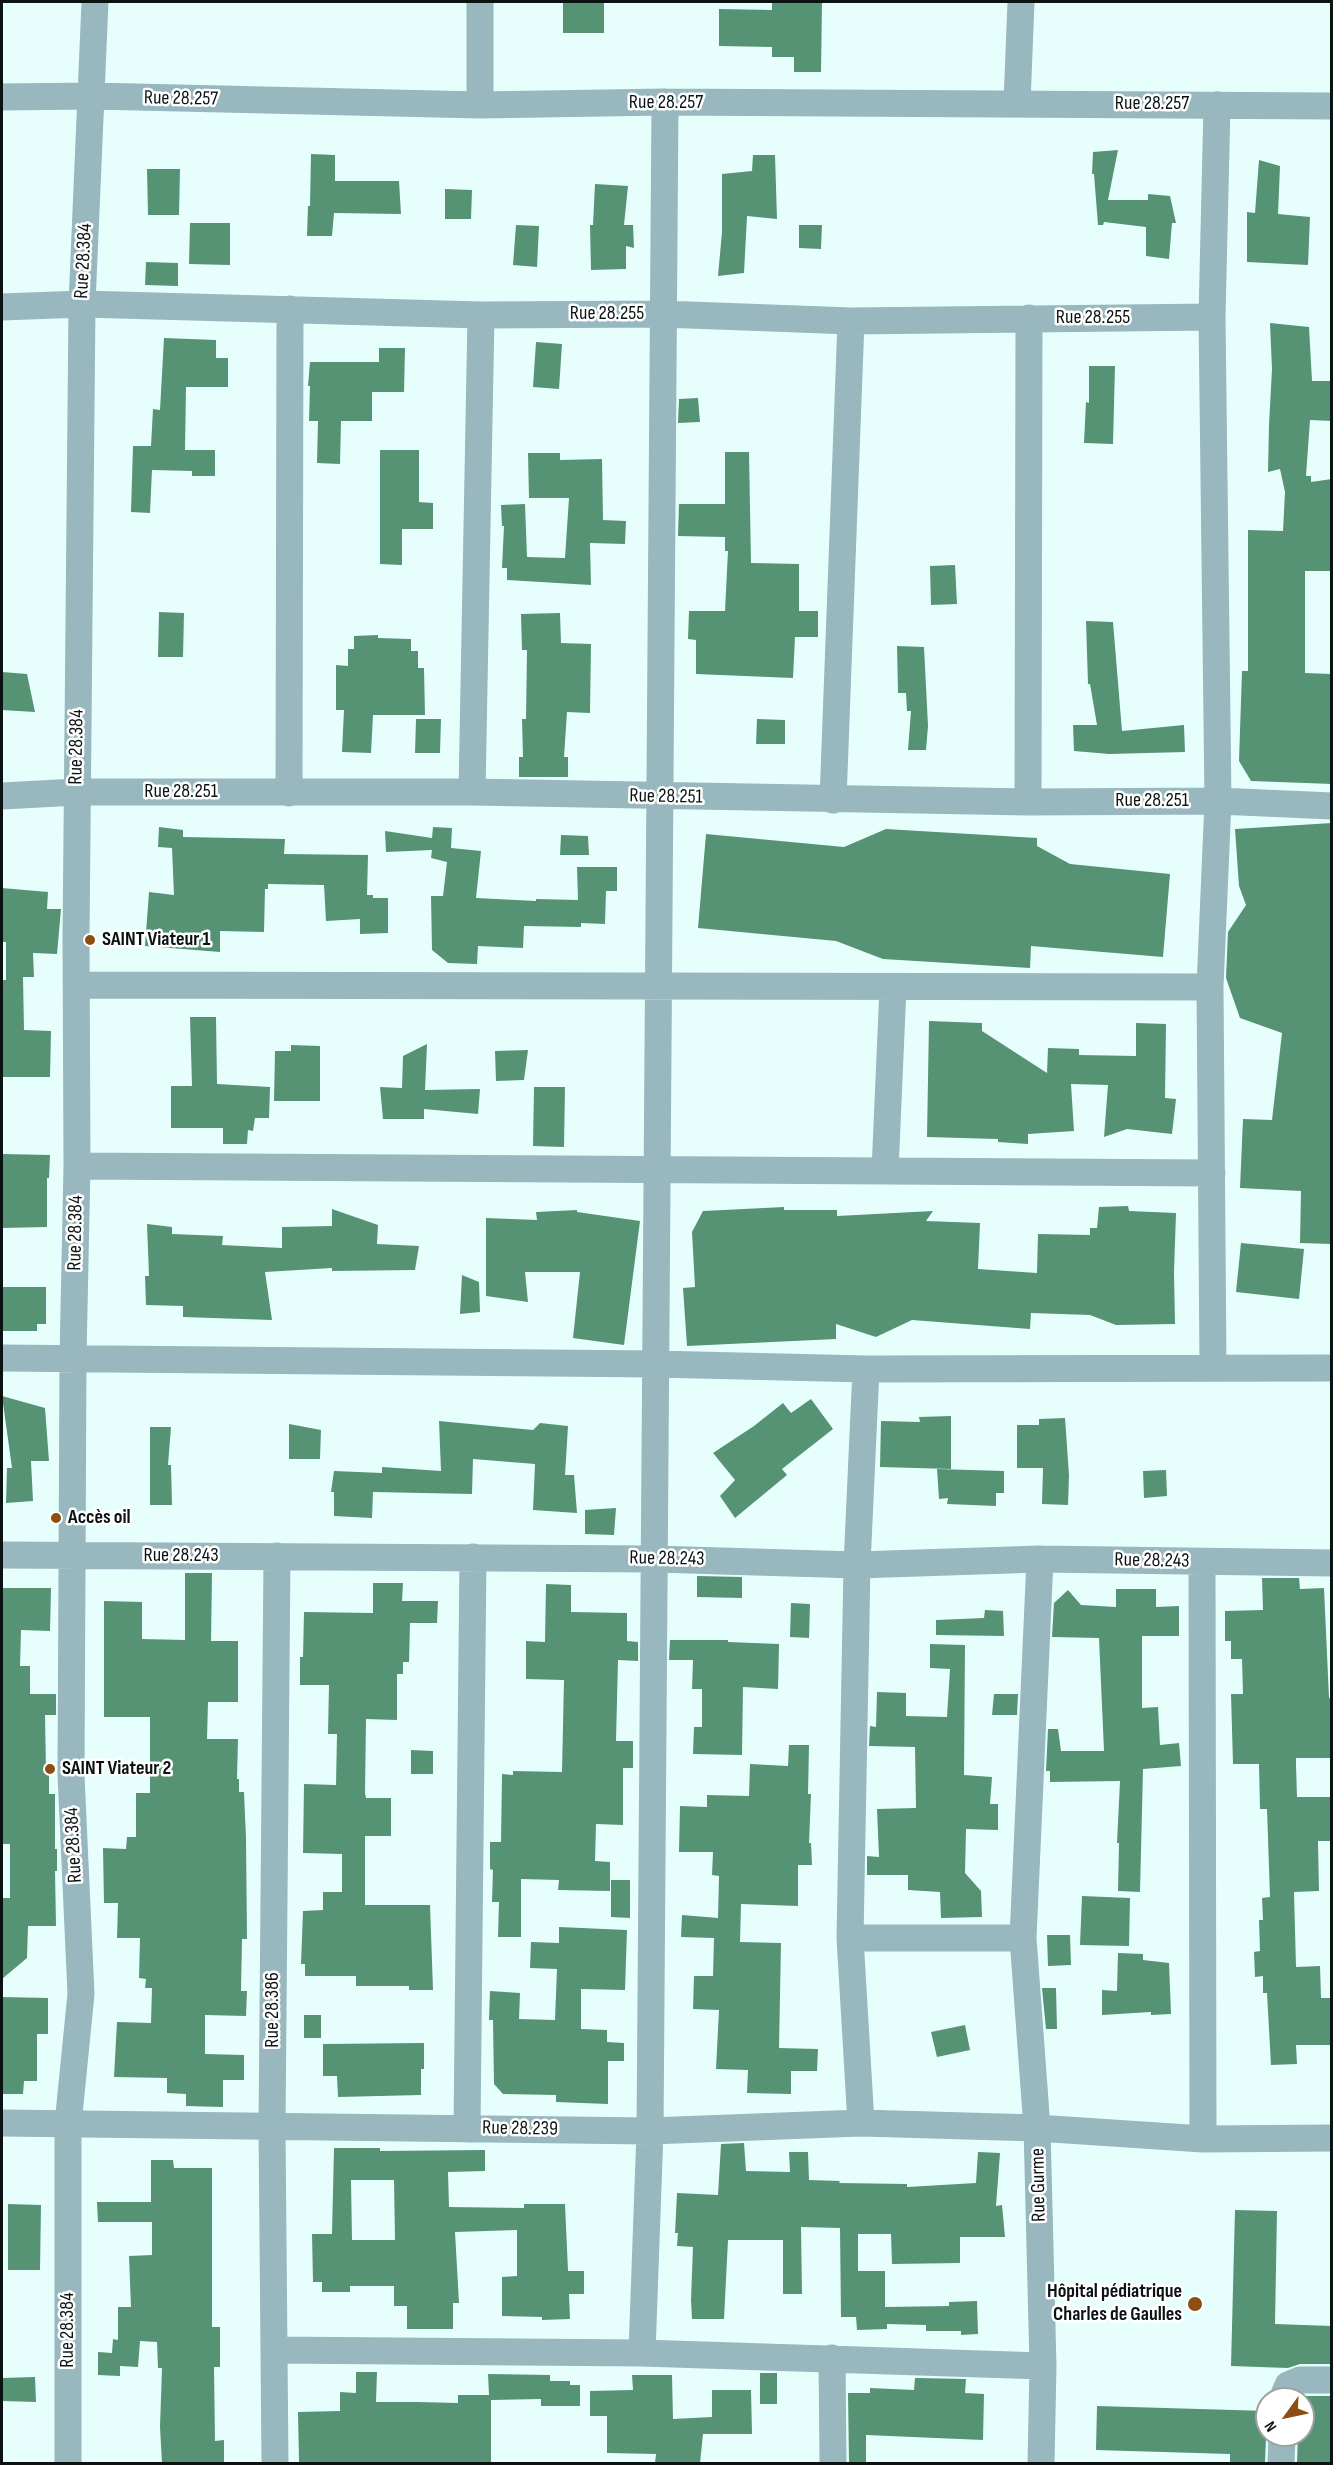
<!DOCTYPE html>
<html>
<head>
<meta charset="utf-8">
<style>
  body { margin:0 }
  #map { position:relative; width:1333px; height:2465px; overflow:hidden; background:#e7fffc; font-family:"Sofia Sans Condensed",sans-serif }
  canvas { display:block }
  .frame { position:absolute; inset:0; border:3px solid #0b1312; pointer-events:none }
  .north { position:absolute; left:1255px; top:2387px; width:60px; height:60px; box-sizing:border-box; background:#fff; border:2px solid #9da1a0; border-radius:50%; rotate:237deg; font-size:16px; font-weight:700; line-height:24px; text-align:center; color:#0b1312 }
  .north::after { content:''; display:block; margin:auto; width:21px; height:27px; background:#8c4e11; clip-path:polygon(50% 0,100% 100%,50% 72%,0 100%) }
</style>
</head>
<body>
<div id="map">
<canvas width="1333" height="2465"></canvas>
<div class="frame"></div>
<div class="north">N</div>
</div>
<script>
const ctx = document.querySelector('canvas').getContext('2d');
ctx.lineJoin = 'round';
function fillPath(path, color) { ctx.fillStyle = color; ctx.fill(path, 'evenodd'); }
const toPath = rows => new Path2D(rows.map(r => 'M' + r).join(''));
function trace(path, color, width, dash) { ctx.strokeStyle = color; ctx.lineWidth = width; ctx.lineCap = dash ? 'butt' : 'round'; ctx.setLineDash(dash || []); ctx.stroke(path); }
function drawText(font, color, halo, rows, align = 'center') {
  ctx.font = font + ' "Sofia Sans Condensed",sans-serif'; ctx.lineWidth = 5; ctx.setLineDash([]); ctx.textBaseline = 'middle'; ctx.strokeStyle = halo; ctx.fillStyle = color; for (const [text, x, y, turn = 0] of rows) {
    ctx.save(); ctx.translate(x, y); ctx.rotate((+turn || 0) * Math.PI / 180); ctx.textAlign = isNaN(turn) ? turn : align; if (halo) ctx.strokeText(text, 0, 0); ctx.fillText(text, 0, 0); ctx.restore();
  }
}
fillPath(toPath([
  [563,2,604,2,604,33,563,33],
  [772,2,822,2,821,72,794,72,794,57,772,57,772,47,719,46,719,9,772,10],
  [1118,150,1108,200,1148,200,1148,194,1170,196,1176,223,1172,223,1169,259,1146,256,1146,227,1104,222,1103,225,1098,225,1094,174,1092,174,1093,152],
  [311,154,335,155,335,181,399,181,401,214,334,213,332,236,307,236,308,206,310,206],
  [753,155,775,155,777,219,747,216,744,273,718,276,722,232,722,174,752,171],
  [1259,160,1280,166,1278,214,1310,217,1308,265,1247,262,1247,212,1255,213],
  [147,169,180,169,179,215,148,215],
  [595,184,628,186,624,225,633,225,634,248,626,246,626,269,591,270,590,225,593,225],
  [445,189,472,190,471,219,445,219],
  [190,223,230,223,230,265,189,264],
  [516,225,539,226,537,267,513,265],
  [799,225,822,225,821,249,799,248],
  [146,262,178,263,178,286,145,285],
  [1270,323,1309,327,1312,381,1332,381,1332,421,1310,420,1306,476,1311,476,1311,482,1332,479,1332,571,1305,571,1305,673,1332,674,1332,784,1251,781,1239,761,1242,671,1248,671,1248,530,1283,531,1285,492,1280,469,1268,472,1269,425,1272,369],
  [164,338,216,340,216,358,228,358,228,387,186,387,185,450,215,450,215,476,192,476,192,471,152,470,150,513,131,512,133,446,151,446,153,409,160,410],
  [536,342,562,344,559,389,533,387],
  [379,348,405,348,404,392,372,392,372,421,341,421,340,464,317,463,318,421,309,421,310,386,308,386,310,362,379,362],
  [1089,366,1115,366,1113,444,1084,443,1086,402,1089,403],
  [698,398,700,422,678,423,679,399],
  [380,450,419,450,419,502,433,503,433,529,402,529,402,565,380,564],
  [725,452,749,452,751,563,799,564,799,611,818,611,818,637,795,637,793,678,696,674,696,640,688,639,689,611,725,611,728,551,725,551,725,537,678,536,679,504,725,504],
  [528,453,560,453,560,460,602,459,603,520,626,521,625,544,590,543,591,585,507,580,507,568,502,568,504,526,502,526,501,505,525,504,527,557,565,558,569,498,529,498],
  [955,565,957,604,931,605,930,566],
  [159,612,184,613,183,657,158,657],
  [560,613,561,643,591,644,590,713,567,712,564,757,568,757,568,777,519,777,519,757,523,757,522,719,526,719,527,650,522,650,521,614],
  [1086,621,1113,622,1122,731,1184,725,1185,752,1109,754,1074,751,1073,725,1097,725,1090,684,1088,684],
  [378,635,378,638,411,639,411,651,418,651,418,668,424,668,425,715,373,715,371,753,342,752,344,710,336,710,336,665,348,666,348,649,354,649,354,636],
  [897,646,924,647,928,726,926,750,908,750,911,711,907,711,906,693,898,693],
  [2,672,27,674,35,712,2,710],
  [416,719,441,719,440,753,415,753],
  [757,719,785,720,785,744,756,744],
  [1332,823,1332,1244,1300,1243,1301,1191,1240,1188,1243,1119,1272,1120,1282,1033,1240,1018,1226,978,1228,932,1246,905,1239,886,1235,829],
  [159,827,183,830,183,837,285,839,284,854,368,855,367,895,373,895,373,898,388,898,388,933,360,934,360,919,326,921,324,885,268,884,268,889,265,889,264,932,220,931,220,952,145,946,149,892,174,895,172,848,158,847],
  [433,827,452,828,451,848,481,851,476,898,536,901,536,899,578,900,577,867,617,867,617,891,606,891,605,924,581,923,581,927,524,926,523,948,478,946,477,964,448,963,432,950,431,896,443,896,447,862,431,858,432,850,386,852,385,831,432,838],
  [886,829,1037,838,1037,846,1070,864,1170,874,1163,957,1031,946,1030,968,883,959,836,941,698,928,706,834,844,847],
  [561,835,588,836,589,855,560,855],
  [2,888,48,892,47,909,61,909,57,954,33,953,34,977,23,977,24,1030,51,1031,50,1077,2,1077,2,980,6,980,6,942,2,942],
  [190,1017,216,1017,217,1084,270,1087,269,1118,255,1118,253,1131,248,1130,247,1144,223,1144,223,1128,171,1128,171,1086,192,1086],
  [929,1021,982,1023,982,1031,1047,1073,1048,1048,1079,1049,1079,1055,1136,1056,1136,1023,1166,1024,1165,1098,1176,1099,1172,1134,1127,1129,1104,1137,1108,1085,1071,1084,1074,1131,1028,1134,1028,1144,998,1142,998,1139,927,1137],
  [427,1044,425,1090,480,1089,478,1114,424,1109,424,1119,383,1119,380,1087,402,1088,403,1056],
  [291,1045,320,1046,320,1101,274,1101,275,1051,291,1051],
  [528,1050,524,1080,496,1081,495,1051],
  [534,1087,565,1087,564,1147,533,1146],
  [2,1154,50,1155,49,1178,47,1178,47,1227,2,1228],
  [1128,1206,1129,1211,1176,1213,1174,1272,1175,1324,1116,1325,1090,1315,1031,1313,1030,1329,912,1320,876,1337,836,1324,836,1339,687,1346,683,1288,695,1287,692,1232,703,1211,784,1207,784,1210,837,1210,837,1216,933,1211,926,1221,980,1223,978,1269,1037,1273,1038,1234,1090,1235,1090,1228,1097,1228,1099,1207],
  [332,1209,378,1225,377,1244,419,1246,415,1270,332,1271,332,1268,265,1272,272,1320,183,1317,183,1306,146,1305,145,1276,149,1276,147,1224,172,1227,172,1234,223,1236,222,1245,282,1248,282,1227,332,1226],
  [577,1210,577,1212,640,1221,624,1345,573,1338,580,1272,525,1272,528,1302,486,1296,486,1218,537,1220,536,1212],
  [1241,1243,1304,1249,1299,1299,1236,1292],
  [462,1275,479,1282,480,1312,460,1314],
  [2,1287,46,1287,46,1324,37,1324,37,1331,2,1331],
  [2,1396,45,1408,49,1461,31,1461,33,1501,6,1503,7,1468,12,1468],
  [811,1399,833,1429,782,1469,787,1475,735,1518,720,1496,735,1480,713,1453,754,1426,783,1403,791,1413],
  [951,1416,951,1469,880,1467,881,1421,920,1422,919,1417],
  [1065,1418,1069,1475,1068,1505,1042,1504,1043,1468,1017,1468,1017,1425,1039,1425,1039,1419],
  [439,1421,533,1430,540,1423,568,1426,565,1475,574,1475,577,1513,533,1510,535,1464,473,1459,472,1494,373,1492,372,1518,334,1516,334,1492,331,1492,334,1471,382,1473,382,1467,441,1471],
  [289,1424,321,1430,320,1459,289,1459],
  [150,1427,171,1427,168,1465,171,1465,172,1505,150,1505],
  [937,1469,1004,1471,1004,1493,996,1493,996,1506,947,1504,948,1498,939,1499],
  [1166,1470,1167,1496,1144,1498,1143,1471],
  [616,1508,614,1535,585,1534,585,1510],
  [185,1573,212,1573,211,1641,238,1641,238,1702,208,1702,207,1739,238,1739,237,1779,239,1779,239,1792,244,1792,246,1838,247,1939,242,1939,241,1991,247,1991,246,2016,205,2015,205,2054,244,2055,244,2080,223,2080,223,2107,186,2106,186,2094,167,2093,167,2078,114,2077,117,2022,151,2023,152,1988,145,1988,146,1979,139,1978,140,1938,117,1938,118,1903,104,1903,103,1848,126,1849,127,1837,136,1837,136,1793,150,1793,150,1717,104,1717,104,1601,142,1602,142,1639,185,1640],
  [697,1576,742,1577,742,1598,697,1597],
  [1262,1578,1299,1578,1300,1589,1324,1588,1329,1698,1332,1698,1332,1758,1296,1758,1296,1764,1297,1797,1332,1797,1332,1841,1318,1841,1319,1891,1294,1892,1296,1967,1320,1966,1321,1998,1332,1998,1332,2045,1296,2045,1297,2064,1271,2065,1267,1993,1263,1993,1263,1976,1255,1977,1254,1952,1260,1951,1259,1920,1263,1920,1262,1898,1270,1897,1267,1809,1260,1809,1259,1764,1233,1764,1231,1694,1243,1694,1242,1659,1231,1659,1231,1641,1225,1641,1225,1611,1263,1610],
  [373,1583,403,1583,402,1601,438,1601,437,1623,410,1623,409,1662,403,1662,403,1674,397,1674,397,1720,366,1719,365,1793,366,1798,391,1798,391,1836,365,1836,365,1905,430,1905,433,1990,409,1990,409,1986,356,1986,356,1976,305,1976,305,1964,301,1964,303,1911,323,1910,323,1892,342,1892,342,1854,303,1853,304,1784,336,1785,337,1734,328,1734,329,1685,300,1685,300,1657,303,1657,304,1612,373,1613],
  [546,1584,571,1585,571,1612,627,1613,627,1641,638,1642,638,1661,618,1660,616,1741,633,1741,633,1768,623,1768,623,1825,596,1824,595,1861,610,1862,610,1891,558,1890,559,1880,521,1879,521,1937,498,1937,499,1902,492,1902,493,1870,490,1869,490,1842,501,1842,502,1774,513,1775,513,1771,562,1772,564,1680,526,1679,526,1641,545,1642],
  [2,1588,51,1588,50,1631,21,1630,20,1666,30,1666,30,1694,56,1694,56,1715,45,1715,46,1771,49,1771,49,1794,55,1794,55,1849,57,1849,57,1871,55,1871,56,1926,28,1926,27,1958,2,1979,2,1898,10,1898,10,1844,2,1844],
  [1116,1589,1156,1589,1156,1607,1179,1606,1179,1636,1142,1636,1142,1708,1158,1707,1160,1745,1179,1743,1181,1766,1143,1769,1140,1892,1118,1891,1119,1843,1117,1843,1120,1781,1050,1782,1050,1771,1046,1771,1048,1729,1058,1729,1061,1751,1104,1751,1099,1638,1052,1637,1054,1603,1068,1590,1081,1605,1116,1607],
  [791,1603,810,1604,809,1638,790,1637],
  [985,1610,1003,1611,1004,1636,936,1635,936,1620,984,1618],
  [670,1640,728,1640,728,1642,779,1644,778,1689,743,1687,742,1755,693,1754,694,1727,702,1727,702,1689,692,1689,693,1660,669,1660],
  [930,1644,965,1645,964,1775,992,1777,990,1804,998,1804,998,1830,966,1829,965,1873,981,1891,982,1917,941,1918,940,1892,908,1890,908,1875,867,1875,867,1856,879,1857,877,1809,916,1808,915,1747,869,1746,870,1726,876,1727,877,1692,906,1693,906,1716,947,1717,950,1669,930,1668],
  [994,1694,1018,1694,1017,1715,992,1715],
  [789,1745,809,1745,808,1794,811,1794,809,1843,811,1843,812,1865,798,1865,798,1906,741,1904,740,1942,781,1943,779,2048,818,2049,817,2071,791,2071,791,2094,747,2093,748,2070,716,2069,719,2010,693,2009,694,1976,713,1976,714,1938,681,1937,682,1915,718,1918,719,1876,712,1875,713,1852,679,1852,680,1806,707,1807,707,1795,749,1796,750,1764,788,1766],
  [411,1750,433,1751,433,1774,411,1774],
  [611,1880,630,1880,630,1918,611,1917],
  [1082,1896,1130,1898,1129,1946,1080,1945],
  [559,1927,627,1930,625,1990,581,1989,581,2029,607,2030,607,2042,624,2043,624,2061,608,2061,608,2104,556,2102,556,2095,503,2094,494,2084,493,2020,489,2020,490,1991,520,1993,519,2019,555,2020,557,1969,530,1968,531,1942,559,1943],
  [1047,1935,1070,1935,1071,1965,1048,1966],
  [1118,1953,1143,1954,1143,1960,1169,1963,1171,2014,1151,2015,1151,2012,1102,2015,1102,1990,1117,1991],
  [1042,1988,1056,1988,1057,2029,1046,2029],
  [2,1997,48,1998,48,2034,37,2034,37,2081,24,2081,23,2094,2,2094],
  [304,2015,321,2015,321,2038,304,2038],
  [965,2025,970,2050,937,2057,931,2032],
  [424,2043,424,2069,421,2069,421,2095,338,2097,337,2076,323,2076,323,2044],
  [744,2143,746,2171,790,2172,789,2152,808,2152,809,2180,840,2181,839,2183,907,2184,907,2187,976,2183,978,2152,1000,2153,996,2206,1002,2205,1005,2237,960,2237,960,2263,892,2264,891,2234,858,2234,858,2271,885,2271,885,2307,949,2306,949,2302,977,2301,978,2334,961,2335,961,2331,926,2331,926,2325,887,2324,887,2329,857,2330,856,2317,841,2317,840,2228,801,2227,802,2294,783,2294,783,2240,728,2240,724,2319,692,2319,691,2300,693,2247,677,2246,678,2233,675,2233,677,2193,718,2195,721,2144],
  [334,2148,380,2148,380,2151,485,2150,485,2171,448,2172,449,2207,524,2208,524,2204,565,2204,568,2271,584,2271,584,2294,569,2294,570,2319,542,2320,542,2317,502,2316,502,2277,517,2276,517,2230,455,2232,459,2303,453,2303,453,2329,407,2329,407,2306,394,2306,394,2286,350,2286,350,2292,322,2292,322,2282,313,2282,312,2234,332,2234],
  [351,2180,394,2180,395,2240,352,2240],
  [151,2160,173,2160,174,2168,212,2168,212,2327,220,2327,220,2367,214,2367,215,2441,224,2440,224,2463,162,2463,160,2427,162,2368,158,2368,157,2342,140,2341,138,2367,120,2366,120,2376,98,2375,98,2352,112,2353,113,2339,118,2340,118,2307,131,2307,129,2256,152,2255,152,2222,98,2222,97,2202,151,2202],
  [8,2204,41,2205,40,2270,8,2270],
  [1235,2210,1277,2211,1275,2324,1332,2326,1332,2364,1300,2364,1288,2368,1231,2366],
  [356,2372,377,2372,376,2402,418,2402,458,2403,458,2395,489,2395,488,2374,550,2375,550,2381,570,2381,570,2385,580,2385,580,2406,541,2406,541,2399,491,2400,491,2463,299,2463,298,2412,340,2411,340,2392,356,2393],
  [760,2373,777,2373,777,2404,760,2404],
  [632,2375,672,2375,673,2419,712,2417,712,2390,751,2390,752,2434,703,2434,700,2463,655,2463,656,2454,607,2453,607,2416,590,2416,590,2391,633,2390],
  [35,2377,36,2402,2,2401,2,2378],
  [915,2378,966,2379,965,2393,984,2394,983,2440,866,2435,866,2463,849,2463,848,2393,870,2393,870,2388,914,2390],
  [1306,2396,1332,2396,1332,2463,1297,2463,1298,2435,1306,2435],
  [1097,2406,1267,2411,1265,2463,1230,2463,1230,2454,1096,2450]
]), '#559374');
trace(toPath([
  [480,2,480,105],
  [2,97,93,96,480,105,665,102,1332,106],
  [1017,103,1021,2],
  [2,307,82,304,481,315,663,314,851,321,1212,317],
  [472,792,481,315],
  [289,793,290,309],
  [2,796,77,792,472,792,1028,802,1218,801,1332,806],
  [833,800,851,321],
  [1028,802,1029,318],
  [77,985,1210,987],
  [77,1166,1212,1173],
  [885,1171,893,987],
  [2,1358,655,1364,866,1369,1332,1368],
  [1213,1367,1210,987,1218,801,1212,317,1217,105],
  [2,1555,654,1559,857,1565,1040,1559,1332,1563],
  [1040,1559,1023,1938,1037,2128,1043,2366,1041,2464],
  [1202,1562,1203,2139],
  [850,1938,1023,1938],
  [2,2123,650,2131,861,2123,1037,2128,1203,2139,1332,2138],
  [861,2123,850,1938,857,1565,866,1369],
  [467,2129,473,1557],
  [274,2350,642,2353,1043,2366],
  [642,2353,650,2131,665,102],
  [832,2358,833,2464],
  [1282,2399,1288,2385,1300,2380,1332,2380],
  [68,2464,68,2124,81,1994,71,1775,73,1357,77,1166,76,937,82,304,95,2],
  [275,2464,272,2127,277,1556],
  [1281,2464,1282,2435]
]), '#98b7be', 27);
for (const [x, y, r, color] of [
  [90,940,6,"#8c4e11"],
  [56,1518,6,"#8c4e11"],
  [50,1769,6,"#8c4e11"],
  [1195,2304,8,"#8c4e11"]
]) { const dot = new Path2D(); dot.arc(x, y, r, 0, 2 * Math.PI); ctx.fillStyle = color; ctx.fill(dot); trace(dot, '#fff', 2); }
drawText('20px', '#0b1312', '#fff', [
  ["Rue 28.257",181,99,1],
  ["Rue 28.257",666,103],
  ["Rue 28.257",1152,104],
  ["Rue 28.384",84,261,-87],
  ["Rue 28.255",607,314],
  ["Rue 28.255",1093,318],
  ["Rue 28.384",77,747,-89],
  ["Rue 28.251",181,792],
  ["Rue 28.251",666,797,1],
  ["Rue 28.251",1152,801],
  ["Rue 28.384",76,1233,-89],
  ["Rue 28.243",181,1556],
  ["Rue 28.243",667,1559,1],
  ["Rue 28.243",1152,1561,1],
  ["Rue 28.384",74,1845,-93],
  ["Rue 28.386",273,2010,-90],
  ["Rue 28.239",520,2129,1],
  ["Rue Gurme",1039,2185,-91],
  ["Rue 28.384",68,2330,-90]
]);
drawText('bold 20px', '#0b1312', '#fff', [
  ["SAINT Viateur 1",102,940],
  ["Accès oil",68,1518],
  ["SAINT Viateur 2",62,1769],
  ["Hôpital pédiatrique",1182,2292,"right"],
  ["Charles de Gaulles",1182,2315,"right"]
], 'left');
</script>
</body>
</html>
